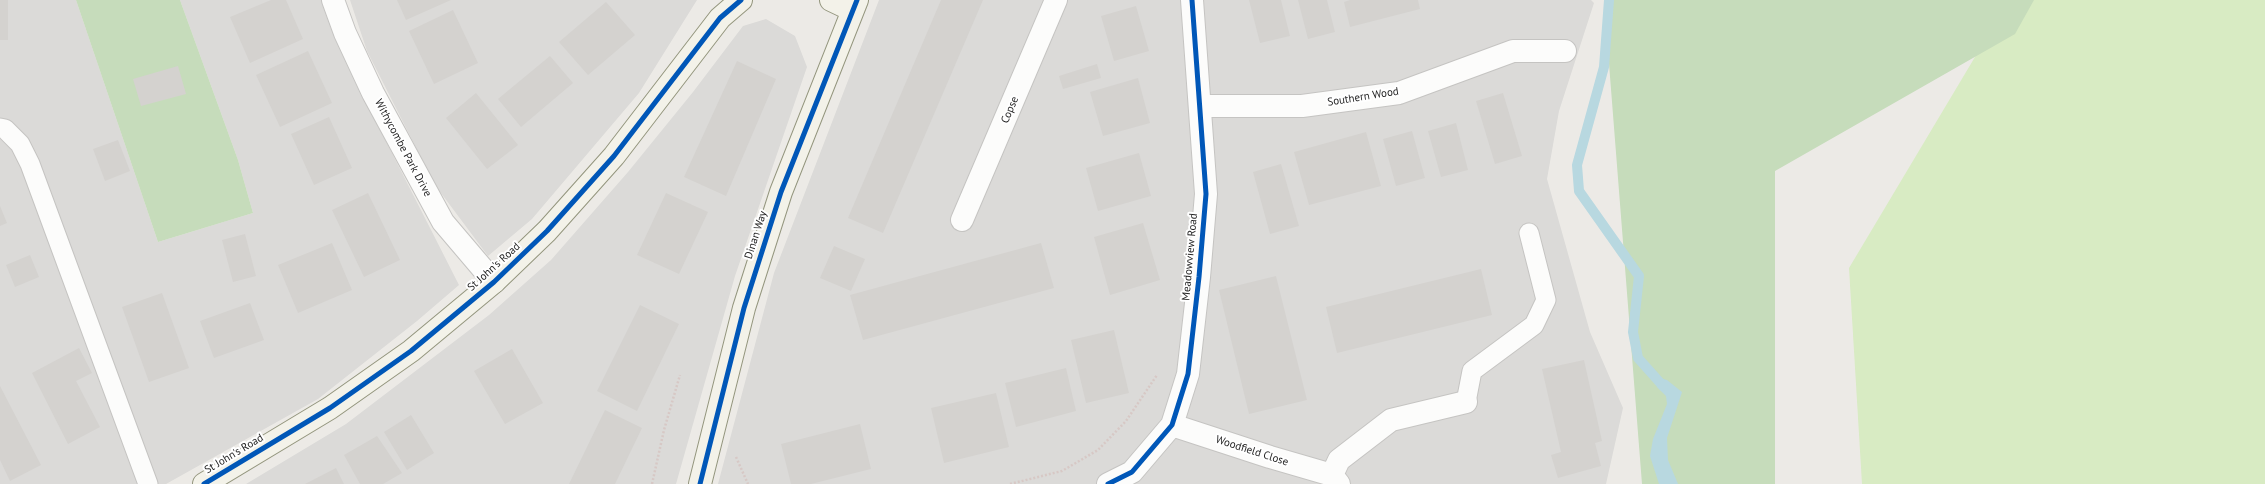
<!DOCTYPE html>
<html>
<head>
<meta charset="utf-8">
<style>
  body { margin:0 }
  canvas { display:block; background:#eceae6 }
</style>
</head>
<body>
<canvas width="2265" height="484"></canvas>
<script>
const ctx = document.querySelector('canvas').getContext('2d');
ctx.lineJoin = 'round';
function fillPath(path, color) { ctx.fillStyle = color; ctx.fill(path, 'evenodd'); }
const toPath = rows => new Path2D(rows.map(r => 'M' + r).join(''));
function trace(path, color, width, dash) { ctx.strokeStyle = color; ctx.lineWidth = width; ctx.lineCap = dash ? 'butt' : 'round'; ctx.setLineDash(dash || []); ctx.stroke(path); }
function drawText(font, color, halo, rows, align = 'center') {
  ctx.font = font + ' "PT Sans",sans-serif'; ctx.lineWidth = 4; ctx.setLineDash([]); ctx.textBaseline = 'middle'; ctx.strokeStyle = halo; ctx.fillStyle = color; for (const [text, x, y, turn = 0] of rows) {
    ctx.save(); ctx.translate(x, y); ctx.rotate((+turn || 0) * Math.PI / 180); ctx.textAlign = isNaN(turn) ? turn : align; if (halo) ctx.strokeText(text, 0, 0); ctx.fillText(text, 0, 0); ctx.restore();
  }
}
fillPath(toPath([
  [0,0,76,0,158,242,253,213,238,160,180,0,323,0,368,106,459,285,417,321,318,399,166,484,0,484],
  [350,0,697,0,639,93,532,219,488,256,435,185,367,51],
  [879,0,1591,0,1594,3,1559,111,1547,179,1590,332,1623,408,1606,484,718,484,774,273],
  [766,19,795,36,807,67,735,276,676,484,246,484,346,424,489,315,551,260,628,172,693,92,743,26]
]), '#dbdad8');
fillPath(toPath([
  [2009,0,2265,0,2265,484,1862,484,1849,268]
]), '#d8ebc3');
fillPath(toPath([
  [76,0,180,0,238,160,253,213,158,242],
  [1604,0,2034,0,2015,34,1775,171,1775,484,1642,484]
]), '#c6dcbb');
fillPath(toPath([
  [1655,377,1667,380,1682,392,1667,438,1668,460,1678,484,1659,484,1650,456,1653,439,1667,404,1666,396,1657,387]
]), '#b8d8e0');
trace(toPath([
  [1609,0,1604,67,1577,165,1579,191,1639,276,1633,332,1638,358,1663,386]
]), '#b8d8e0', 10);
fillPath(toPath([
  [0,0,8,0,8,40,0,40],
  [271,0,286,0,303,39,250,63,230,17],
  [397,0,451,0,406,20],
  [941,0,983,0,883,233,848,218],
  [1249,0,1281,0,1290,36,1260,43],
  [1298,0,1327,0,1335,32,1308,39],
  [1350,0,1418,0,1420,9,1350,27,1344,2],
  [606,2,635,35,588,75,559,42],
  [1136,6,1149,51,1114,61,1101,16],
  [453,10,478,63,434,84,409,31],
  [308,51,332,103,280,127,256,75],
  [550,56,573,83,521,127,498,99],
  [737,61,776,79,726,196,684,177],
  [1097,64,1101,78,1063,89,1059,76],
  [178,66,186,94,141,106,133,79],
  [1138,78,1150,123,1103,136,1090,92],
  [476,93,518,145,487,169,446,118],
  [1503,93,1522,156,1495,164,1476,101],
  [329,117,352,168,314,185,291,134],
  [1456,123,1468,170,1441,177,1428,131],
  [1412,131,1425,178,1396,186,1383,139],
  [1366,132,1381,186,1309,205,1294,152],
  [118,140,130,171,105,181,93,149],
  [1139,153,1151,196,1098,211,1086,168],
  [1281,164,1299,226,1270,234,1253,172],
  [368,193,400,260,364,277,332,210],
  [666,193,708,212,679,274,637,255],
  [0,206,7,223,0,226],
  [1143,223,1160,280,1110,295,1094,237],
  [245,234,256,276,233,282,222,240],
  [332,243,352,290,298,313,278,265],
  [1041,243,1054,288,863,340,850,295],
  [834,246,865,259,851,291,820,278],
  [30,255,39,277,15,287,6,265],
  [1481,269,1492,315,1337,353,1326,307],
  [1276,276,1307,400,1249,414,1219,290],
  [162,293,189,368,149,382,122,307],
  [250,303,264,340,214,358,200,321],
  [640,305,679,324,637,411,597,391],
  [1114,330,1129,393,1086,403,1071,340],
  [79,348,92,373,76,381,100,427,68,444,32,373],
  [512,349,543,403,505,424,474,371],
  [1584,360,1602,441,1595,443,1601,466,1558,478,1551,455,1561,452,1542,369],
  [1066,368,1076,411,1016,427,1005,383],
  [0,386,41,465,10,481,0,460],
  [996,393,1009,447,944,463,931,408],
  [605,410,642,428,615,484,569,484],
  [411,415,434,453,407,470,384,432],
  [860,424,871,469,811,484,791,484,781,444],
  [377,436,402,473,383,484,360,484,344,455],
  [336,468,344,484,305,484]
]), '#d4d2cf');
const lane = toPath([
  [0,128,5,129,20,144,30,164,148,484],
  [1466,402,1472,371,1534,325,1546,300,1529,233]
]);
const street = toPath([
  [333,0,345,33,373,93,443,222,494,282],
  [1201,106,1302,106,1399,93,1513,51,1565,51],
  [962,220,1056,0],
  [1172,425,1270,457,1332,475,1339,484],
  [1332,475,1339,460,1391,420,1466,402],
  [1108,484,1132,472,1172,425,1188,374,1199,277,1206,194,1192,0]
]);
const secondary = toPath([
  [831,0,852,10],
  [204,484,330,408,411,351,494,282,547,231,614,156,720,18,741,0],
  [700,484,744,308,781,192,857,0]
]);
trace(lane, '#c5c4c2', 21);
trace(street, '#c5c4c2', 24);
trace(secondary, '#94967e', 24);
trace(toPath([
  [736,457,748,484],
  [652,484,664,430,680,375],
  [1010,484,1062,471,1098,450,1126,421,1157,375]
]), '#d7c8c5', 2.5, [2, 2]);
trace(lane, '#fcfcfb', 19);
trace(street, '#fcfcfb', 22);
trace(secondary, '#f3f2e9', 22);
trace(toPath([
  [204,484,330,408,411,351,494,282,547,231,614,156,720,18,741,0],
  [700,484,744,308,781,192,857,0],
  [1108,484,1132,472,1172,425,1188,374,1199,277,1206,194,1192,0]
]), '#0057b8', 5);
drawText('11px', '#1e1e1e', '#fff', [
  ["Southern Wood",1363,97,-9],
  ["Copse",1010,110,-67],
  ["Withycombe Park Drive",403,148,62],
  ["Dinan Way",756,235,-72],
  ["Meadowview Road",1190,257,-85],
  ["St John's Road",494,267,-42],
  ["Woodfield Close",1252,451,18],
  ["St John's Road",234,454,-31]
]);
</script>
</body>
</html>
